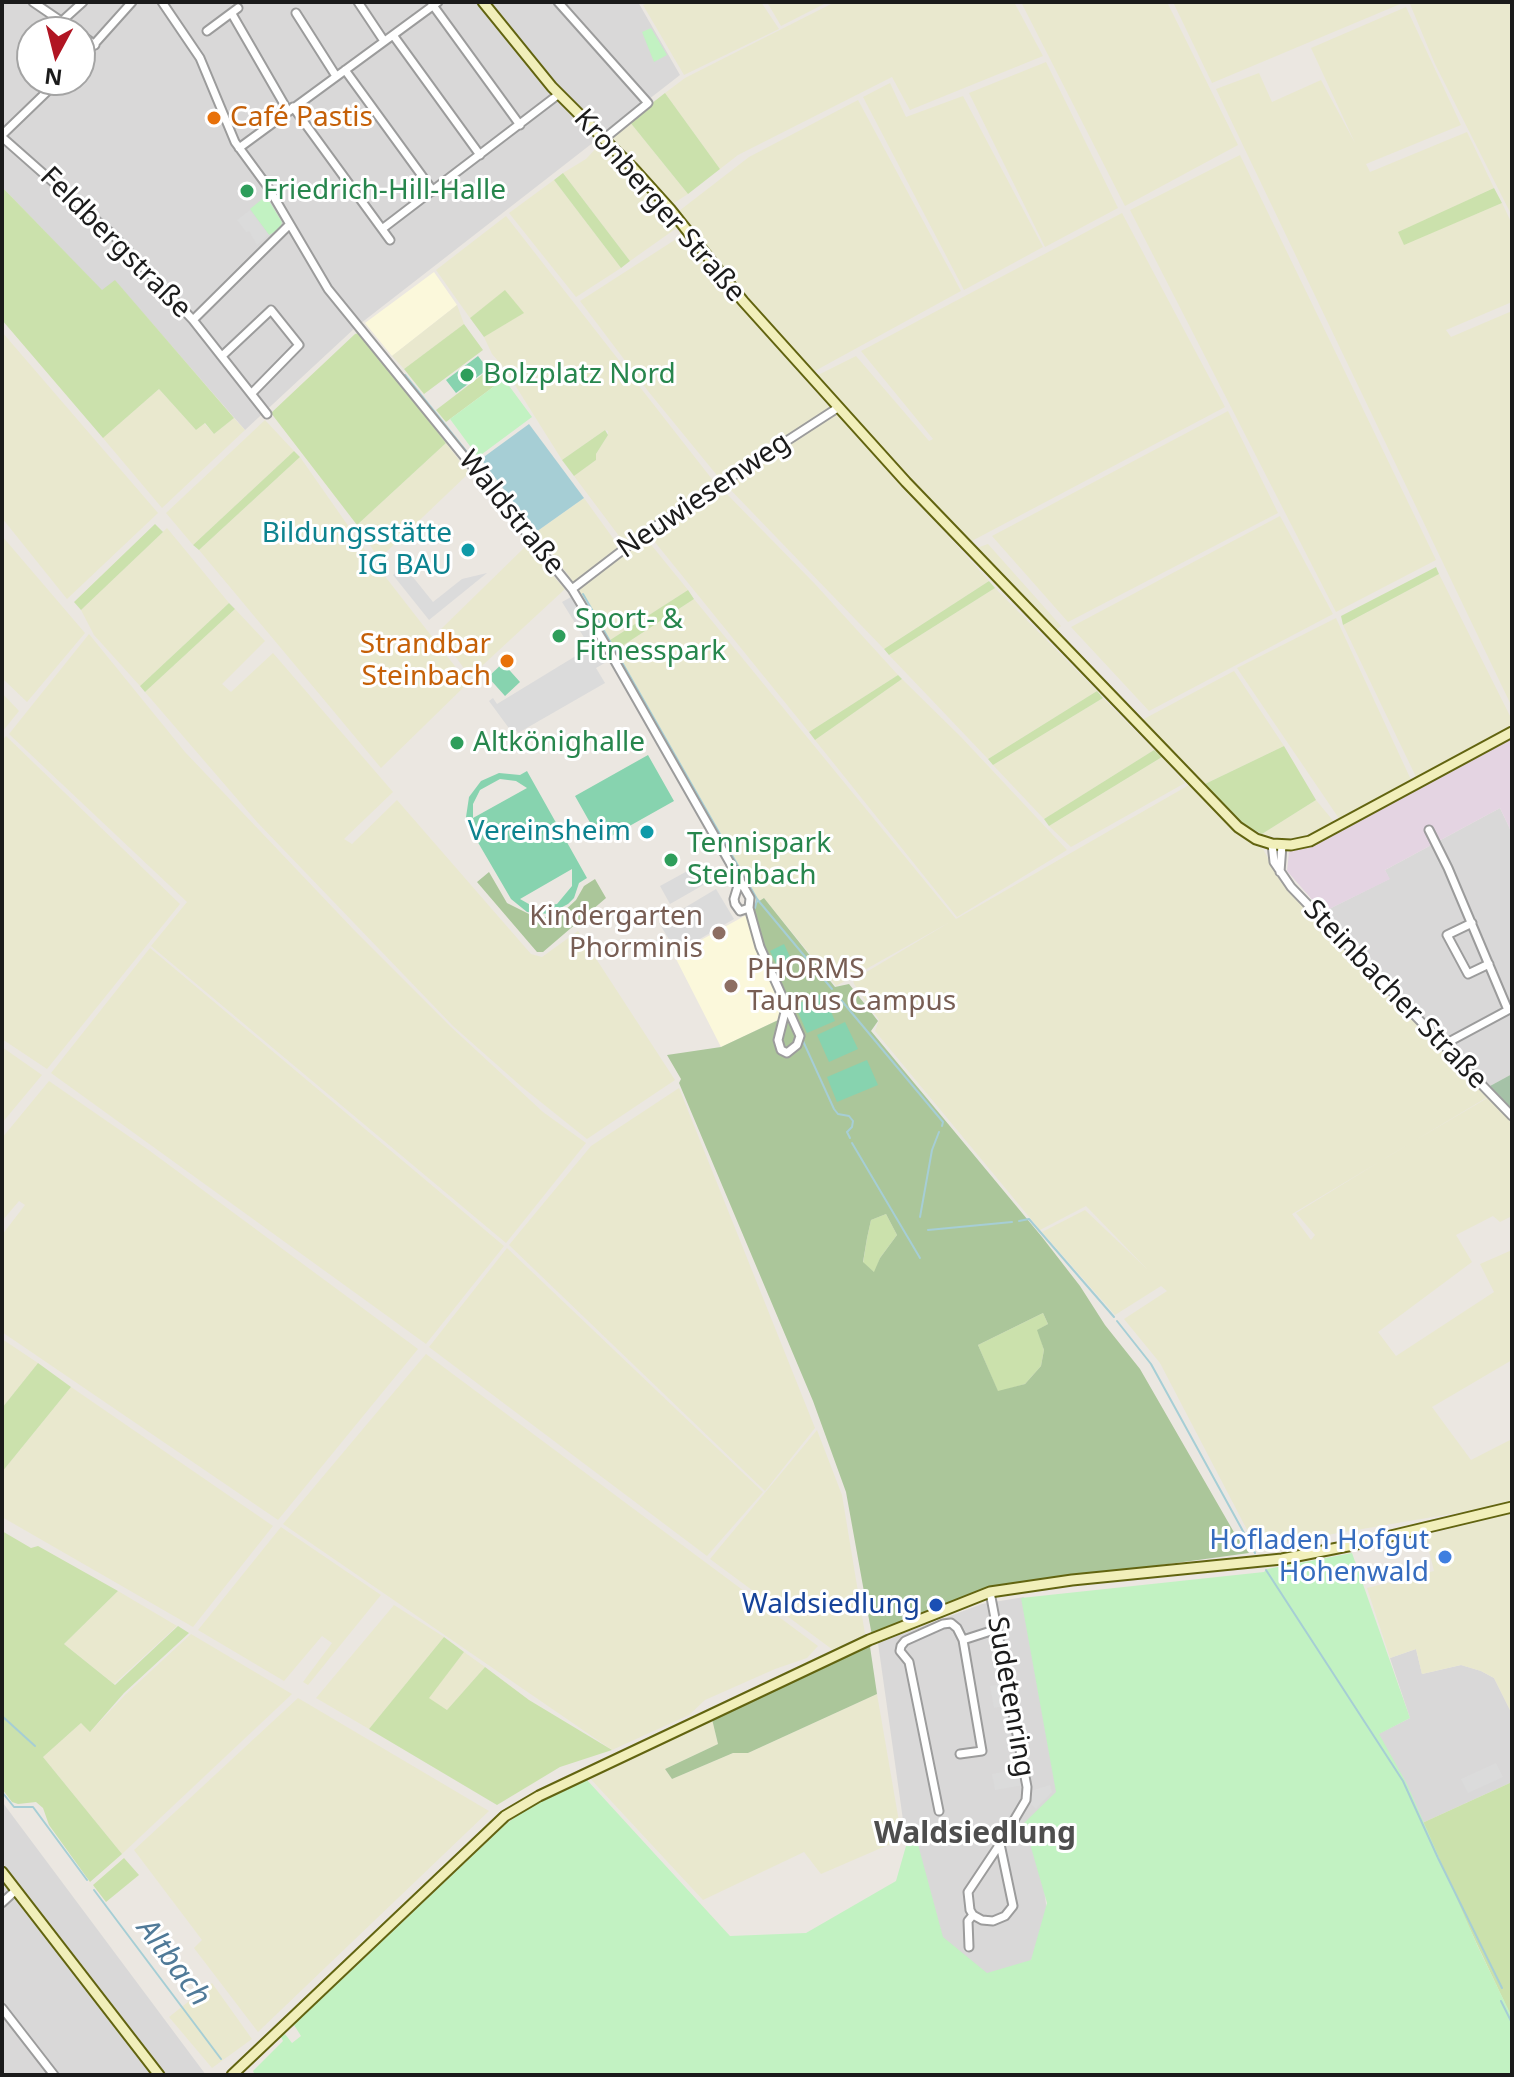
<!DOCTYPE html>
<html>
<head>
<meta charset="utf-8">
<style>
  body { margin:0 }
  #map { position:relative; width:1514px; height:2077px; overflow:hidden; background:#ebe7e1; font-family:"Noto Sans",sans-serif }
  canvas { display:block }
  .frame { position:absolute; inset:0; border:4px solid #1b1b1b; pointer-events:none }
  .north { position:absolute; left:16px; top:16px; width:80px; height:80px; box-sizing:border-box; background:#fff; border:2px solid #a4a4a4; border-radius:50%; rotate:187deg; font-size:22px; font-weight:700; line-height:32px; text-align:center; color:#1b1b1b }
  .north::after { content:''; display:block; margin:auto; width:28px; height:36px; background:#b11523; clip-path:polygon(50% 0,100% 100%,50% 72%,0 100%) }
</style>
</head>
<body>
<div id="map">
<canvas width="1514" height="2077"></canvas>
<div class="frame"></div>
<div class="north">N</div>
</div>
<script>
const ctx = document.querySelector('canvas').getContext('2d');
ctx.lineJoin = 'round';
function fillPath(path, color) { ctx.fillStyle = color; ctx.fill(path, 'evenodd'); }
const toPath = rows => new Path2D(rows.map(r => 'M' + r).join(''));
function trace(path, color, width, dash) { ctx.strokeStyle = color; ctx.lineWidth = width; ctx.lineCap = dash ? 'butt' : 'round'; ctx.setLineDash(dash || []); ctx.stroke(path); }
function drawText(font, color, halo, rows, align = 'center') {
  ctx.font = font + ' "Noto Sans",sans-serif'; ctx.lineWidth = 6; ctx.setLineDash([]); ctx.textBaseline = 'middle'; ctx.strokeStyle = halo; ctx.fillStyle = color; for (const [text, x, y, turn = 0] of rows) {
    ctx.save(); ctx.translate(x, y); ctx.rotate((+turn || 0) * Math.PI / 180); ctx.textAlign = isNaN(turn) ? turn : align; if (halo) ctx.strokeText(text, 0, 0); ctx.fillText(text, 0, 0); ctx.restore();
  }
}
fillPath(toPath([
  [2,2,638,2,680,75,356,327,245,430,115,281,102,291,2,187],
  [32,32,80,32,80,80,32,80],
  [1500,808,1510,829,1512,828,1512,1074,1490,1086,1323,912,1389,879,1385,870],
  [1024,1597,1064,1784,1035,1819,1049,1927,1029,1964,981,1975,940,1937,905,1834,878,1643,982,1604],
  [1416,1649,1422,1674,1461,1665,1481,1671,1494,1678,1512,1714,1512,1782,1420,1824,1370,1738,1410,1718,1390,1658],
  [2,1801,6,1807,206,2075,2,2075]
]), '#d9d8d8');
fillPath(toPath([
  [1512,736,1512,828,1510,829,1500,808,1385,870,1390,879,1323,912,1287,871,1289,852]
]), '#e4d4e2');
fillPath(toPath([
  [434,272,457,305,392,356,365,323],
  [748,914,756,949,781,1004,778,1020,721,1047,674,955]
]), '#fbf8db');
fillPath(toPath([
  [650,2,761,2,779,29,684,75,643,5],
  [767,2,828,2,781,26],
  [835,2,1014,2,1043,56,910,110,892,77,738,155,720,169,665,93,685,78],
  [1021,2,1167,2,1238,145,1125,206],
  [1173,2,1405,2,1212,83],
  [1414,2,1512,2,1512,216,1435,64,1410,4],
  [1406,7,1461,125,1366,164,1370,172,1467,132,1494,188,1399,232,1404,244,1502,203,1512,224,1512,302,1446,330,1451,337,1512,311,1512,707,1216,89,1259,73,1272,102,1321,80,1355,143,1311,48],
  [1046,62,1118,208,1045,247,969,93],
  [890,83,906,117,963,96,1043,247,964,290,863,97],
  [858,100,961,291,813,372,760,315,679,211,749,157],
  [629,121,688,194,674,203,611,136],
  [602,142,678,227,630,261,563,173,586,159],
  [1240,155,1436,560,1336,612,1130,210],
  [554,180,621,268,576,297,509,213],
  [1122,213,1225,407,968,543,816,376,856,356,929,441,933,439,861,351],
  [506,216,715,483,625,544,574,476,596,460,596,454,608,435,608,431,605,430,562,460,505,369,492,354,484,337,523,313,505,291,470,318,436,270],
  [684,234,752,320,830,408,720,479,648,391,580,301],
  [457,305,464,324,404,369,392,356],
  [2,332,158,513,67,599,2,518],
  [159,389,196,430,204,423,214,434,234,418,245,430,162,508,103,438],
  [1228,411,1278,513,1068,622,992,536],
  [837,413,989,581,884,649,724,483],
  [265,420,294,451,193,545,166,513],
  [446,443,469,473,379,559,357,525],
  [300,457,370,557,468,683,381,768,199,550],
  [720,487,815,584,898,675,809,732,650,536],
  [584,498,620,548,574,583,536,532],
  [1280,516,1333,614,1149,711,1071,627],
  [167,528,229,603,140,686,94,635,81,610],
  [2,536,85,633,27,702,2,678],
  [644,536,688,590,607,642,578,588],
  [988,544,1061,626,1054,632,974,549],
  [526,546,565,589,470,677,438,632],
  [1439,574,1512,720,1512,728,1417,779,1343,625],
  [995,588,1097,691,988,759,889,655],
  [694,599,956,919,1189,785,1239,834,1263,849,1277,874,1291,891,1491,1095,1292,1214,1311,1240,1315,1235,1296,1213,1392,1154,1489,1097,1512,1120,1512,1216,1500,1222,1493,1216,1456,1235,1472,1262,1378,1332,1396,1356,1494,1292,1480,1264,1512,1250,1512,1360,1432,1407,1471,1460,1512,1439,1512,1501,1504,1505,1256,1547,1160,1363,1124,1319,1167,1291,1161,1286,1115,1315,1042,1232,1085,1210,1148,1270,1086,1206,1040,1230,875,1031,879,1020,854,984,853,980,950,922,836,986,764,898,756,903,613,652],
  [235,609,265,641,222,684,231,692,273,653,393,792,344,839,352,844,397,800,531,954,542,957,578,931,675,1080,587,1139,522,1087,453,1026,257,822,145,692],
  [1336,618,1412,782,1340,820,1237,668],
  [89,634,185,752,355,931,451,1027,543,1112,586,1143,506,1243,151,946,187,902,9,734],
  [1234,671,1284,746,1205,784,1142,720],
  [902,679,961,737,1067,850,957,917,815,740],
  [2,693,19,711,2,732],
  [1103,698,1154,750,1044,819,993,765],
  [6,736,180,904,47,1069,2,1039,2,741],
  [1162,757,1185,783,1071,847,1049,826],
  [1316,800,1335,823,1291,841,1262,834],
  [150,948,504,1246,426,1344,51,1073],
  [2,1047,42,1075,2,1123],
  [49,1081,150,1151,418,1349,278,1520,2,1332,2,1235,25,1205,19,1201,2,1221,2,1138],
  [679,1088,815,1428,765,1491,509,1245,591,1146],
  [507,1248,763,1492,707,1556,429,1347],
  [2,1339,38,1363,2,1408],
  [426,1354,662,1530,818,1646,807,1658,775,1669,705,1700,689,1715,612,1750,283,1524],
  [71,1387,273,1526,193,1627,2,1517,2,1472],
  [817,1430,842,1495,865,1634,833,1650,710,1559],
  [1512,1513,1512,1714,1494,1678,1481,1671,1461,1665,1422,1674,1416,1649,1390,1658,1367,1588,1434,1571,1425,1535],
  [281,1527,381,1595,308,1685,303,1682,332,1643,322,1636,284,1681,198,1630],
  [118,1591,177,1626,114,1684,64,1644],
  [394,1605,444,1637,369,1729,316,1698],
  [191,1634,292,1694,122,1854,43,1757,81,1723,91,1731,125,1695],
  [464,1652,485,1667,447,1710,428,1698],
  [877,1694,902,1839,821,1874,804,1852,703,1900,586,1774,711,1715,718,1744,665,1769,672,1779,733,1753,748,1753],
  [298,1698,489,1811,258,2032,194,1948,202,1940,134,1850],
  [212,1983,252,2039,212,2068,169,2017]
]), '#e9e8ce');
fillPath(toPath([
  [665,93,720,169,688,194,629,121],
  [563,173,630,261,621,268,554,180],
  [2,187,102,290,115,280,234,418,214,434,205,423,196,430,159,389,103,438,2,320],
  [1494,188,1502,203,1404,245,1398,232],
  [505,290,524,313,484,337,470,318],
  [464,324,483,350,424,394,404,369],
  [362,332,446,443,357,525,271,413,355,334],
  [495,365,504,379,446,422,436,410],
  [605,430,608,435,596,454,596,460,574,476,562,460],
  [294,451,300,457,199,550,193,545],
  [155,524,163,532,81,610,74,602],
  [1436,567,1439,574,1343,625,1341,616],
  [989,581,995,588,889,655,884,649],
  [688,590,694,599,613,652,607,642],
  [229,603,235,609,145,692,140,686],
  [898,675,902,679,815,740,809,732],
  [1097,691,1103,698,993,765,988,759],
  [1284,746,1316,800,1262,834,1243,824,1205,784],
  [1154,750,1162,757,1049,826,1044,819],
  [886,1214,897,1235,880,1258,875,1273,863,1263,867,1238,871,1220],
  [1043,1313,1048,1324,1038,1330,1044,1350,1041,1366,1025,1384,998,1392,978,1345],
  [38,1363,71,1387,2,1472,2,1408],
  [2,1531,31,1548,38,1546,118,1591,64,1644,115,1685,178,1626,189,1633,124,1693,90,1732,81,1723,43,1757,122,1854,90,1882,49,1825,43,1808,36,1802,18,1804,12,1802,2,1789],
  [444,1637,464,1652,429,1698,447,1710,485,1667,529,1700,612,1750,560,1767,497,1805,369,1729],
  [1512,1782,1512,2018,1420,1824],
  [124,1858,139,1875,106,1902,93,1885]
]), '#cbe1ac');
fillPath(toPath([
  [489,872,507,903,535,917,550,917,563,912,576,900,584,886,595,879,606,898,543,952,537,952,477,882],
  [764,898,835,987,849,984,878,1021,871,1031,1042,1237,1080,1286,1105,1325,1140,1369,1235,1534,1249,1553,986,1589,872,1636,846,1492,813,1401,679,1083,681,1079,667,1055,721,1047,791,1014,758,939,750,907],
  [886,1214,897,1235,880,1258,874,1272,863,1262,867,1238,871,1220],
  [1043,1313,1048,1324,1037,1330,1044,1350,1041,1366,1025,1384,998,1391,978,1345],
  [869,1640,877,1694,748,1753,733,1753,672,1779,665,1769,718,1744,711,1715]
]), '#abc69a');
fillPath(toPath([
  [1512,1074,1512,1109,1490,1086]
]), '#a5c2a7');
fillPath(toPath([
  [651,28,667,55,654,62,642,32],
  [266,196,282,222,280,229,269,235,250,209],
  [504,379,532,417,478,457,450,419],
  [1352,1553,1410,1718,1379,1734,1407,1784,1478,1947,1512,2017,1512,2075,255,2075,253,2071,283,2041,281,2037,285,2034,292,2043,301,2036,294,2025,505,1825,524,1810,587,1780,730,1936,806,1933,896,1881,908,1839,916,1837,943,1937,987,1973,1031,1960,1047,1903,1024,1823,1056,1792,1021,1598,1264,1572,1267,1569]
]), '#c2f2c2');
fillPath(toPath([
  [478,356,488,369,456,393,446,380],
  [503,663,520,682,505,696,488,677],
  [648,755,674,801,601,842,575,796],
  [527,771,587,878,579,883,574,898,568,904,549,914,527,912,511,899,469,827,466,817,469,797,481,781,499,773,520,775],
  [500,779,516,781,527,788,473,818,473,804,480,790],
  [572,869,572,886,557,904,534,907,520,899],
  [784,944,792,961,778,968,770,951],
  [823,993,835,1021,807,1033,795,1005],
  [845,1022,858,1049,829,1062,817,1035],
  [867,1060,878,1085,837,1102,827,1077]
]), '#87d3af');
fillPath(toPath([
  [250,210,269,235,257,245,249,231,246,232,237,220],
  [404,566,433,602,462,579,487,573,429,620,393,575],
  [571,597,594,634,585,639,562,602],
  [597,643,608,661,596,668,605,683,518,733,515,729,511,731,489,701,493,698,497,704],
  [702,863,712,880,670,904,660,886],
  [716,889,734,919,681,950,674,939,670,941,659,923],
  [999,1654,1010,1714,999,1707,994,1708,990,1686,997,1685,993,1660,997,1660,996,1655],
  [1496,1763,1503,1777,1468,1793,1461,1779],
  [1020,1769,1023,1785,995,1790,992,1774],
  [1050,1785,1052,1792,1036,1809,1029,1802,1030,1791]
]), '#dbdbdb');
fillPath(toPath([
  [529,424,584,498,536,532,481,459]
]), '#a6ced5');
trace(toPath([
  [405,375,572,583],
  [583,594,757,899,832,989],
  [755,908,757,900],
  [836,994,943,1122,942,1126],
  [803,1041,834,1109,838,1114,849,1116,853,1121,852,1127,847,1132,850,1138],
  [852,1143,920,1258],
  [920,1217,932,1150,939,1132],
  [1019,1221,1029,1219,1114,1317],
  [928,1230,1012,1222],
  [1117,1321,1151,1364,1255,1553],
  [1266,1570,1403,1781,1438,1858,1502,1988],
  [2,1716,35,1746],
  [2,1792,14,1807,33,1807,87,1880],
  [94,1890,221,2059],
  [1501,2001,1512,2023]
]), '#a6ced5', 2);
const street = toPath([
  [33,2,77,32],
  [162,2,200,58,235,142,268,187,328,289,572,589,604,642,750,898,749,908,760,947,800,1036,797,1045,787,1053,781,1050,778,1040,786,1008],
  [358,2,384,41],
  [558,2,648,103,605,138],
  [432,4,520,125],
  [296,13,336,76],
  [232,14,288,111],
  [62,21,83,2],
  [207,31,238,8],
  [80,34,95,45],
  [393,35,480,155],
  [80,60,132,2],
  [345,70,433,191],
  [293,107,390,240],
  [2,135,59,80],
  [2,137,113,235,193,320,267,414],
  [239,148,438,2],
  [382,229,559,94],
  [193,320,289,225],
  [222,356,271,310,299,345,252,393],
  [572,589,645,533,839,407],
  [1429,830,1448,868,1508,1010],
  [1272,844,1274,862,1291,887,1512,1116],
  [1280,872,1282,845],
  [740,879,734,899,735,904,740,911,749,908],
  [1472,923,1447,935,1468,974,1489,964],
  [1443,1045,1510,1009],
  [990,1592,1027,1787,1026,1800,1000,1844],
  [960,1754,982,1751,963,1640],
  [939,1811,909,1662,900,1651,901,1646,905,1641,943,1624,951,1623,957,1628,963,1640,997,1629],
  [1000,1844,1013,1906,1005,1916,993,1921,982,1920,973,1915,970,1910,968,1892,1000,1844],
  [2,1903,16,1890],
  [969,1947,968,1921,973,1915],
  [2,2008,54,2075]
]);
const secondary = toPath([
  [483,2,552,87,633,168,670,209,743,301,906,482,1238,827,1256,839,1272,844,1291,845,1310,841,1512,732],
  [2,1872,159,2075],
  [232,2075,505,1816,539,1796,869,1640,990,1592,1072,1580,1282,1559,1353,1545,1512,1507]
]);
trace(street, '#9c9c9c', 11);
trace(secondary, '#626410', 13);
trace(street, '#fff', 7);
trace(secondary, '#f1efba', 9);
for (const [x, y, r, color] of [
  [214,118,8,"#e8710a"],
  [247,191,8,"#2e9e5b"],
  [467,375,8,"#2e9e5b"],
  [468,550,8,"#0f9aa8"],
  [559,636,8,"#2e9e5b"],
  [507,661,8,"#e8710a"],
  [457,743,8,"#2e9e5b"],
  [647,832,8,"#0f9aa8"],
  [671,860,8,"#2e9e5b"],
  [719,933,8,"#8d6e63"],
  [731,986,8,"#8d6e63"],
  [1445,1557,8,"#3f7fe0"],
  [936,1605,8,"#1a4fb4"]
]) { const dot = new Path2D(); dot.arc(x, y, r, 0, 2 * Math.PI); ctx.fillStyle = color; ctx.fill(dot); trace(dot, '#fff', 3); }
drawText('28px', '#c56008', '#fff', [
  ["Café Pastis",230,118],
  ["Strandbar",491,645,"right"],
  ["Steinbach",491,677,"right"]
], 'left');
drawText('28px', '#27864d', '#fff', [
  ["Friedrich-Hill-Halle",263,191],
  ["Bolzplatz Nord",483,375],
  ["Sport- &",575,620],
  ["Fitnesspark",575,652],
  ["Altkönighalle",473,743],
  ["Tennispark",687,844],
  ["Steinbach",687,876]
], 'left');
drawText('28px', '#1b1b1b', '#fff', [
  ["Kronberger Straße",659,206,49],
  ["Feldbergstraße",115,243,45],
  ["Neuwiesenweg",704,496,-34],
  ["Waldstraße",511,513,51],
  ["Steinbacher Straße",1395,995,46],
  ["Sudetenring",1010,1697,80]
]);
drawText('28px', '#0d838f', '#fff', [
  ["Bildungsstätte",452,534],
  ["IG BAU",452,566],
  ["Vereinsheim",631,832]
], 'right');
drawText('28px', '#785e54', '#fff', [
  ["Kindergarten",703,917],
  ["Phorminis",703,949],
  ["PHORMS",747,970,"left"],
  ["Taunus Campus",747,1002,"left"]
], 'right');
drawText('28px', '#366cbe', '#fff', [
  ["Hofladen Hofgut",1429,1541],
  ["Hohenwald",1429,1573]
], 'right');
drawText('28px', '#164399', '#fff', [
  ["Waldsiedlung",920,1605]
], 'right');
drawText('bold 30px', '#4e4e4e', '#fff', [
  ["Waldsiedlung",975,1834]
]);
drawText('italic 30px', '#507a98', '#fff', [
  ["Altbach",173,1963,53]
]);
</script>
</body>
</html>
